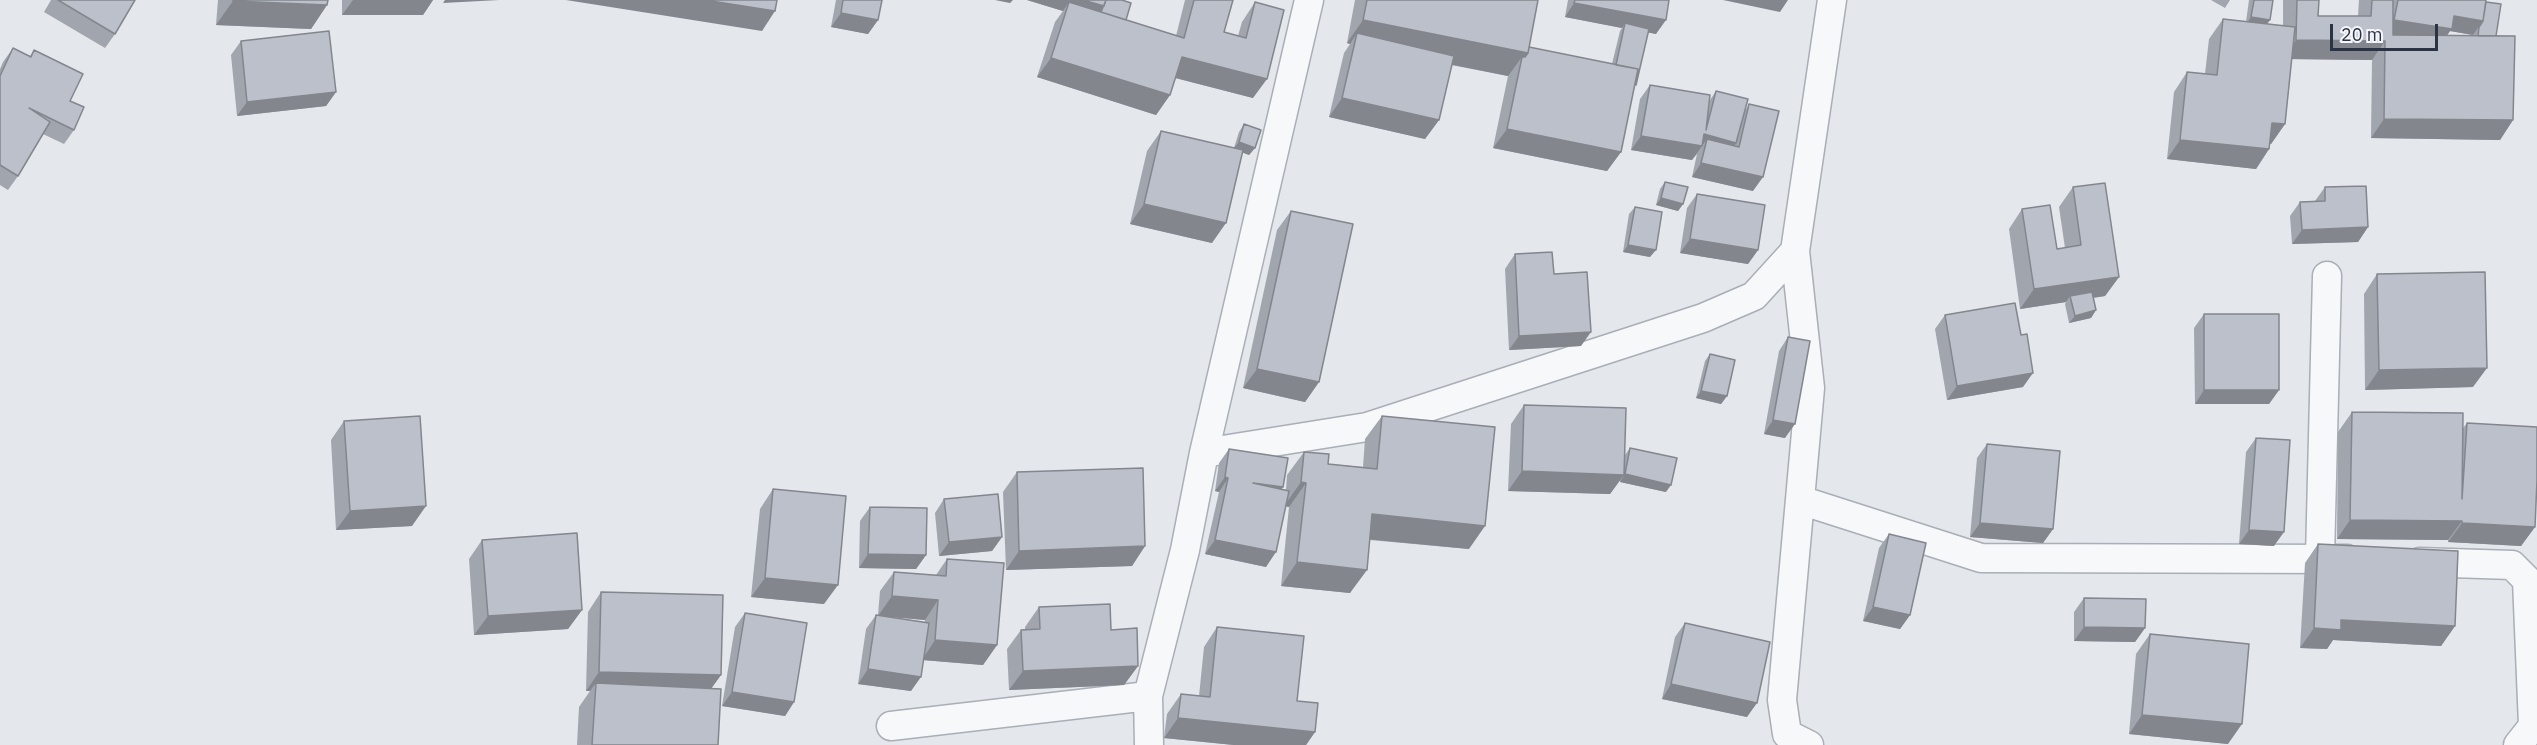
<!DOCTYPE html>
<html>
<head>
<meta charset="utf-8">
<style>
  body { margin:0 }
  #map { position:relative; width:2537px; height:745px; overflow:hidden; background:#e4e7ec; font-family:"IBM Plex Sans",sans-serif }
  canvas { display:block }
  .scale { position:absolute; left:2330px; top:24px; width:108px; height:27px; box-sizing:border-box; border:3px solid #2b3445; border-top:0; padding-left:8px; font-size:18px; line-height:21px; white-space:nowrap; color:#2b3445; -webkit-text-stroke:4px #f4f6f9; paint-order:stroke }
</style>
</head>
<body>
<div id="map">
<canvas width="2537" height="745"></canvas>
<div class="scale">20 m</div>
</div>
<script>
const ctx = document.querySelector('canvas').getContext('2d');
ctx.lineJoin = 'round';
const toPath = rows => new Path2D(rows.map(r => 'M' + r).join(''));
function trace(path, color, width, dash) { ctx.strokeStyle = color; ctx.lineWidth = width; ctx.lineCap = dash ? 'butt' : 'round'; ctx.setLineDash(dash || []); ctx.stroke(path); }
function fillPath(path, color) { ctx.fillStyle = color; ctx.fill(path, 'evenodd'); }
const minor = toPath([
  [1795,251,1810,388,1782,700,1787,734,1809,745],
  [1204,453,1309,0],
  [1800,500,1981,558,2347,559],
  [2320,557,2327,276],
  [2420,562,2512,565,2527,580,2533,726,2518,745],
  [891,726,1148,696],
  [1149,745,1148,696,1185,550,1204,453,1367,427,1703,318,1754,296,1795,251,1832,0]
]);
trace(minor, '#a9aeb7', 31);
trace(minor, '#f7f8fa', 28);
fillPath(toPath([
  [51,0,135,0,115,34,105,48,44,12],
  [218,0,328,0,327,5,311,29,216,25],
  [342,0,433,0,423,15,342,15],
  [836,0,882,0,878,20,868,34,831,27],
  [1027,0,1122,0,1126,20,1176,36,1185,0,1233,0,1224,32,1238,36,1242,22,1255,2,1253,98,1175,78,1170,95,1156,115,1037,77,1055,22,1063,11],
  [1355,0,1538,0,1529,47,1612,64,1620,31,1622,28,1565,17,1568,0,1669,0,1656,34,1648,32,1634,88,1621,152,1607,171,1493,148,1508,76,1451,65,1439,120,1425,139,1329,117,1344,53,1350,44,1347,43],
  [2211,0,2230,0,2225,8],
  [2249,0,2273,0,2267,24,2283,26,2283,0,2319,0,2318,16,2358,16,2359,0,2486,0,2486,2,2496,36,2513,120,2500,140,2371,138,2372,60,2292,59,2285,124,2271,144,2270,144,2269,149,2256,169,2167,159,2174,92,2187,72,2205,74,2209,39,2223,19,2246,22],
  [2450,31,2473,35,2474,34,2474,36,2447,35],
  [241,41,336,92,326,106,237,116,231,55],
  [13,48,30,56,34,50,70,101,74,130,64,144,43,134,18,176,8,190,0,185,0,69,3,62],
  [1650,85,1710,100,1716,91,1745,111,1749,104,1753,191,1692,177,1697,154,1692,160,1631,150,1640,99],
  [1244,124,1255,148,1249,155,1242,152,1212,243,1130,224,1147,151,1161,131,1234,148,1239,132],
  [1665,182,1683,204,1678,211,1656,205,1660,189],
  [2073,187,2119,277,2105,296,2093,298,2096,310,2091,318,2069,323,2065,304,2066,302,2020,309,2009,229,2022,209,2057,249,2065,248,2059,207],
  [2325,187,2368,227,2358,242,2292,244,2290,216,2300,202,2315,201],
  [1697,194,1758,250,1748,264,1680,253,1687,208],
  [1635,207,1650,257,1623,252,1629,214],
  [1291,211,1319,382,1305,402,1243,388,1277,230],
  [1515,254,1554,274,1581,346,1509,350,1505,269],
  [2377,274,2473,387,2365,390,2364,294],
  [2204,314,2279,390,2269,404,2195,404,2194,328],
  [1945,315,2021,335,2023,387,1947,400,1935,329],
  [1788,337,1785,438,1764,434,1779,351],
  [1710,354,1727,396,1721,404,1696,398,1705,361],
  [1524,405,1624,461,1625,455,1630,448,1666,492,1620,482,1620,480,1610,494,1508,491,1511,424],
  [2352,412,2463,428,2467,423,2535,527,2521,546,2448,542,2448,540,2337,539,2338,432],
  [1382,416,1469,549,1370,540,1350,593,1281,586,1289,507,1285,506,1266,567,1205,554,1219,492,1215,491,1219,463,1229,449,1282,489,1286,490,1287,475,1304,452,1328,464,1363,467,1365,439],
  [344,421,412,526,336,530,331,440],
  [2256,438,2274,546,2239,544,2246,452],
  [1987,444,2053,529,2043,543,1970,537,1977,458],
  [1017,472,1145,546,1132,566,1006,570,1003,492],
  [773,489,824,604,751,597,760,509],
  [944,499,1002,537,992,551,939,556,935,513],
  [870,507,926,555,916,569,859,568,860,521],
  [1889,534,1910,615,1900,629,1863,621,1879,548],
  [482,540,582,610,568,629,474,635,469,559],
  [2318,544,2455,626,2441,646,2333,640,2327,649,2300,648,2305,563],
  [947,559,997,645,983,665,923,660,911,691,858,684,866,629,876,615,878,615,880,591,894,572,936,575],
  [884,616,925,620,925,622],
  [601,592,721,675,711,689,718,745,577,745,579,707,590,691,586,691,588,612],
  [2084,598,2145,628,2135,642,2074,641,2074,612],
  [1039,607,1111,630,1138,666,1124,685,1009,690,1007,649,1021,630,1025,629,1025,627],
  [745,613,794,702,785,716,722,706,735,627],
  [1685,623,1747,717,1662,699,1675,637],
  [1217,627,1297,701,1315,732,1306,745,1234,745,1164,738,1167,714,1181,694,1199,696,1204,647],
  [2150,634,2228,744,2129,734,2136,654]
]), '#a1a5ae');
fillPath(toPath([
  [353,0,433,0,423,15,342,15],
  [445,0,499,0,443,3],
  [566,0,705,0,775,11,762,31],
  [995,0,1013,0,1010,3],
  [1027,0,1083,0,1104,6,1094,20,1069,2,1063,11],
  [1723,0,1788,0,1780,12],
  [233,1,327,5,311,29,216,25],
  [1574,3,1666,20,1656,34,1624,28,1625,23,1622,28,1565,17],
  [841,13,878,20,868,34,831,27],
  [2454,16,2483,21,2473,35,2450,31,2442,43,2384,34,2394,20],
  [2251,17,2270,20,2265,27,2246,24],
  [1363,20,1528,53,1520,64,1522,57,1508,76,1355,45,1357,33,1350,44,1347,43],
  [2296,40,2385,41,2372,60,2282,59],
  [1182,57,1267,79,1253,98,1168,76],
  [1051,58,1170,95,1156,115,1037,77],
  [336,92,326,106,237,116,247,102],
  [1342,98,1439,120,1425,139,1329,117],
  [2384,119,2513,120,2500,140,2371,138],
  [2272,123,2285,124,2271,144,2258,142],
  [1507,129,1621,152,1607,171,1493,148],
  [1704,134,1736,143,1727,157,1707,139,1692,160,1631,150,1641,136],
  [2180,140,2269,149,2256,169,2167,159],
  [1239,142,1255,148,1249,155,1233,149],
  [1701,163,1763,177,1753,191,1692,177],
  [1661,198,1683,204,1678,211,1656,205],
  [1144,204,1226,223,1212,243,1130,224],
  [2368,227,2358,242,2292,244,2302,230],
  [1690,239,1758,250,1748,264,1680,253],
  [1628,245,1656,250,1650,257,1623,252],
  [2119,277,2105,296,2071,301,2070,296,2066,302,2020,309,2034,289],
  [2096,310,2091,318,2069,323,2075,316],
  [1591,332,1581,346,1509,350,1519,336],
  [2487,368,2473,387,2365,390,2379,370],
  [1257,369,1319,382,1305,402,1243,388],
  [2033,373,2023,387,1947,400,1957,386],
  [2204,390,2279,390,2269,404,2195,404],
  [1701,391,1727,396,1721,404,1696,398],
  [1773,420,1795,424,1785,438,1764,434],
  [1522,471,1624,475,1610,494,1508,491],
  [1625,474,1671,485,1666,492,1620,482],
  [1225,477,1228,478,1219,492,1215,491],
  [1301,482,1306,483,1289,507,1284,506],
  [1253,483,1283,487,1274,501],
  [426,506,412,526,336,530,350,511],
  [1372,514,1485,526,1469,549,1355,538],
  [2350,520,2462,521,2448,540,2337,539],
  [1980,523,2053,529,2043,543,1970,537],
  [2462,523,2535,527,2521,546,2448,542],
  [2249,530,2284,532,2274,546,2239,544],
  [1002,537,992,551,939,556,949,542],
  [1215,540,1276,552,1266,567,1205,554],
  [1145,546,1132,566,1006,570,1019,551],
  [868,554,926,555,916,569,859,568],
  [1297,562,1367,570,1350,593,1281,586],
  [765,578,838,585,824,604,751,597],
  [892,596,938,600,925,620,878,616],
  [1873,607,1910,615,1900,629,1863,621],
  [582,610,568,629,474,635,488,616],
  [2341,620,2455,626,2441,646,2333,640,2327,649,2300,648,2314,628],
  [2084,627,2145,628,2135,642,2074,641],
  [935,640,997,645,983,665,922,660],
  [1138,666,1124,685,1009,690,1023,671],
  [868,669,921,677,911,691,858,684],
  [599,672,721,675,707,694,596,683,590,691,586,691],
  [1671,684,1757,703,1747,717,1662,699],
  [732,692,794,702,785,716,722,706],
  [2142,715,2242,724,2228,744,2129,734],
  [1178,718,1315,732,1306,745,1234,745,1164,738]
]), '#83868d');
const building = toPath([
  [58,0,135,0,115,34,58,0],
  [233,0,328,0,327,5,233,1,233,0],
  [705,0,777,0,775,11,705,0],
  [843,0,882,0,878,20,841,13,843,0],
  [1083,0,1106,0,1104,6,1083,0],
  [1106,0,1122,0,1131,3,1126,20,1101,12,1106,0],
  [1194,0,1233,0,1224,32,1246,38,1255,2,1284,10,1267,79,1182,57,1170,95,1051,58,1069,2,1184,38,1194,0],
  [1367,0,1538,0,1528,53,1363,20,1367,0],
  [1575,0,1669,0,1666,20,1574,3,1575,0],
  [2254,0,2273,0,2270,20,2251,17,2254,0],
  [2297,0,2319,0,2318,16,2371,16,2372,0,2393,0,2393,35,2515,36,2513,120,2384,119,2385,41,2296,40,2297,0],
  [2398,0,2486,0,2483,21,2454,16,2452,29,2394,20,2398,0],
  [2486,2,2501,4,2496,36,2478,36,2479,27,2483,21,2486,2],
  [2223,19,2295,27,2285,124,2272,123,2269,149,2180,140,2187,72,2217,75,2223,19],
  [1625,23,1649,29,1636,85,1635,84,1638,69,1616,65,1625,23],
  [329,31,336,92,247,102,241,41,329,31],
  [1357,33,1454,56,1439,120,1342,98,1357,33],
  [1529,47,1638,69,1621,152,1507,129,1522,57,1525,57,1528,53,1529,47],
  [13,48,31,57,34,50,83,74,70,101,84,107,74,130,29,108,50,122,18,176,0,165,0,76,13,48],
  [1650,85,1710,95,1706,130,1716,91,1748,99,1736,143,1704,134,1702,146,1641,136,1650,85],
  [1749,104,1779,111,1763,177,1701,163,1707,139,1739,147,1749,104],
  [1244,124,1261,130,1255,148,1239,142,1244,124],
  [1161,131,1243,150,1226,223,1144,204,1161,131],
  [1665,182,1688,187,1683,204,1661,198,1665,182],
  [2105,183,2119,277,2034,289,2022,209,2050,205,2057,249,2081,245,2073,187,2105,183],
  [2366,186,2368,227,2302,230,2300,202,2325,201,2325,187,2366,186],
  [1697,194,1765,205,1758,250,1690,239,1697,194],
  [1635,207,1662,212,1656,250,1628,245,1635,207],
  [1291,211,1353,224,1319,382,1257,369,1291,211],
  [1552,252,1554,274,1587,272,1591,332,1519,336,1515,254,1552,252],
  [2485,272,2487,368,2379,370,2377,274,2485,272],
  [2092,292,2096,310,2075,316,2070,296,2092,292],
  [2015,303,2021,335,2027,334,2033,373,1957,386,1945,315,2015,303],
  [2204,314,2279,314,2279,390,2204,390,2204,314],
  [1788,337,1810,341,1795,424,1773,420,1788,337],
  [1710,354,1735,360,1727,396,1701,391,1710,354],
  [1524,405,1626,408,1624,475,1522,471,1524,405],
  [2352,412,2463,413,2462,499,2467,423,2537,427,2537,480,2535,527,2462,523,2462,521,2350,520,2352,412],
  [420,416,426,506,350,511,344,421,420,416],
  [1382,416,1495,427,1485,526,1372,514,1367,570,1297,562,1306,483,1301,482,1304,452,1329,454,1328,464,1377,469,1382,416],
  [2256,438,2290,440,2284,532,2249,530,2256,438],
  [1987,444,2060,451,2053,529,1980,523,1987,444],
  [1630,448,1677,458,1671,485,1625,474,1630,448],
  [1229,449,1288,458,1283,487,1253,483,1289,491,1276,552,1215,540,1228,478,1225,477,1229,449],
  [1143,468,1145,546,1019,551,1017,472,1143,468],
  [773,489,846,496,838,585,765,578,773,489],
  [998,494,1002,537,949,542,944,499,998,494],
  [870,507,927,508,926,555,868,554,870,507],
  [577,533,582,610,488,616,482,540,577,533],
  [1889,534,1926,543,1910,615,1873,607,1889,534],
  [2318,544,2458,551,2455,626,2341,620,2341,630,2314,628,2318,544],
  [947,559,1004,563,997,645,935,640,938,600,892,596,894,572,946,576,947,559],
  [601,592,723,595,721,675,599,672,601,592],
  [2084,598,2146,599,2145,628,2084,627,2084,598],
  [1110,604,1111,630,1137,628,1138,666,1023,671,1021,630,1040,629,1039,607,1110,604],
  [745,613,807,623,794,702,732,692,745,613],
  [876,615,929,623,921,677,868,669,876,615],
  [1685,623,1770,642,1757,703,1671,684,1685,623],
  [1217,627,1304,636,1297,701,1318,703,1315,732,1178,718,1181,694,1210,697,1217,627],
  [2150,634,2249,644,2242,724,2142,715,2150,634],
  [596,683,721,689,718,745,592,745,596,683]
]);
fillPath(building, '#bbc0ca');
trace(building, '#83868d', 1.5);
</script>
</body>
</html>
